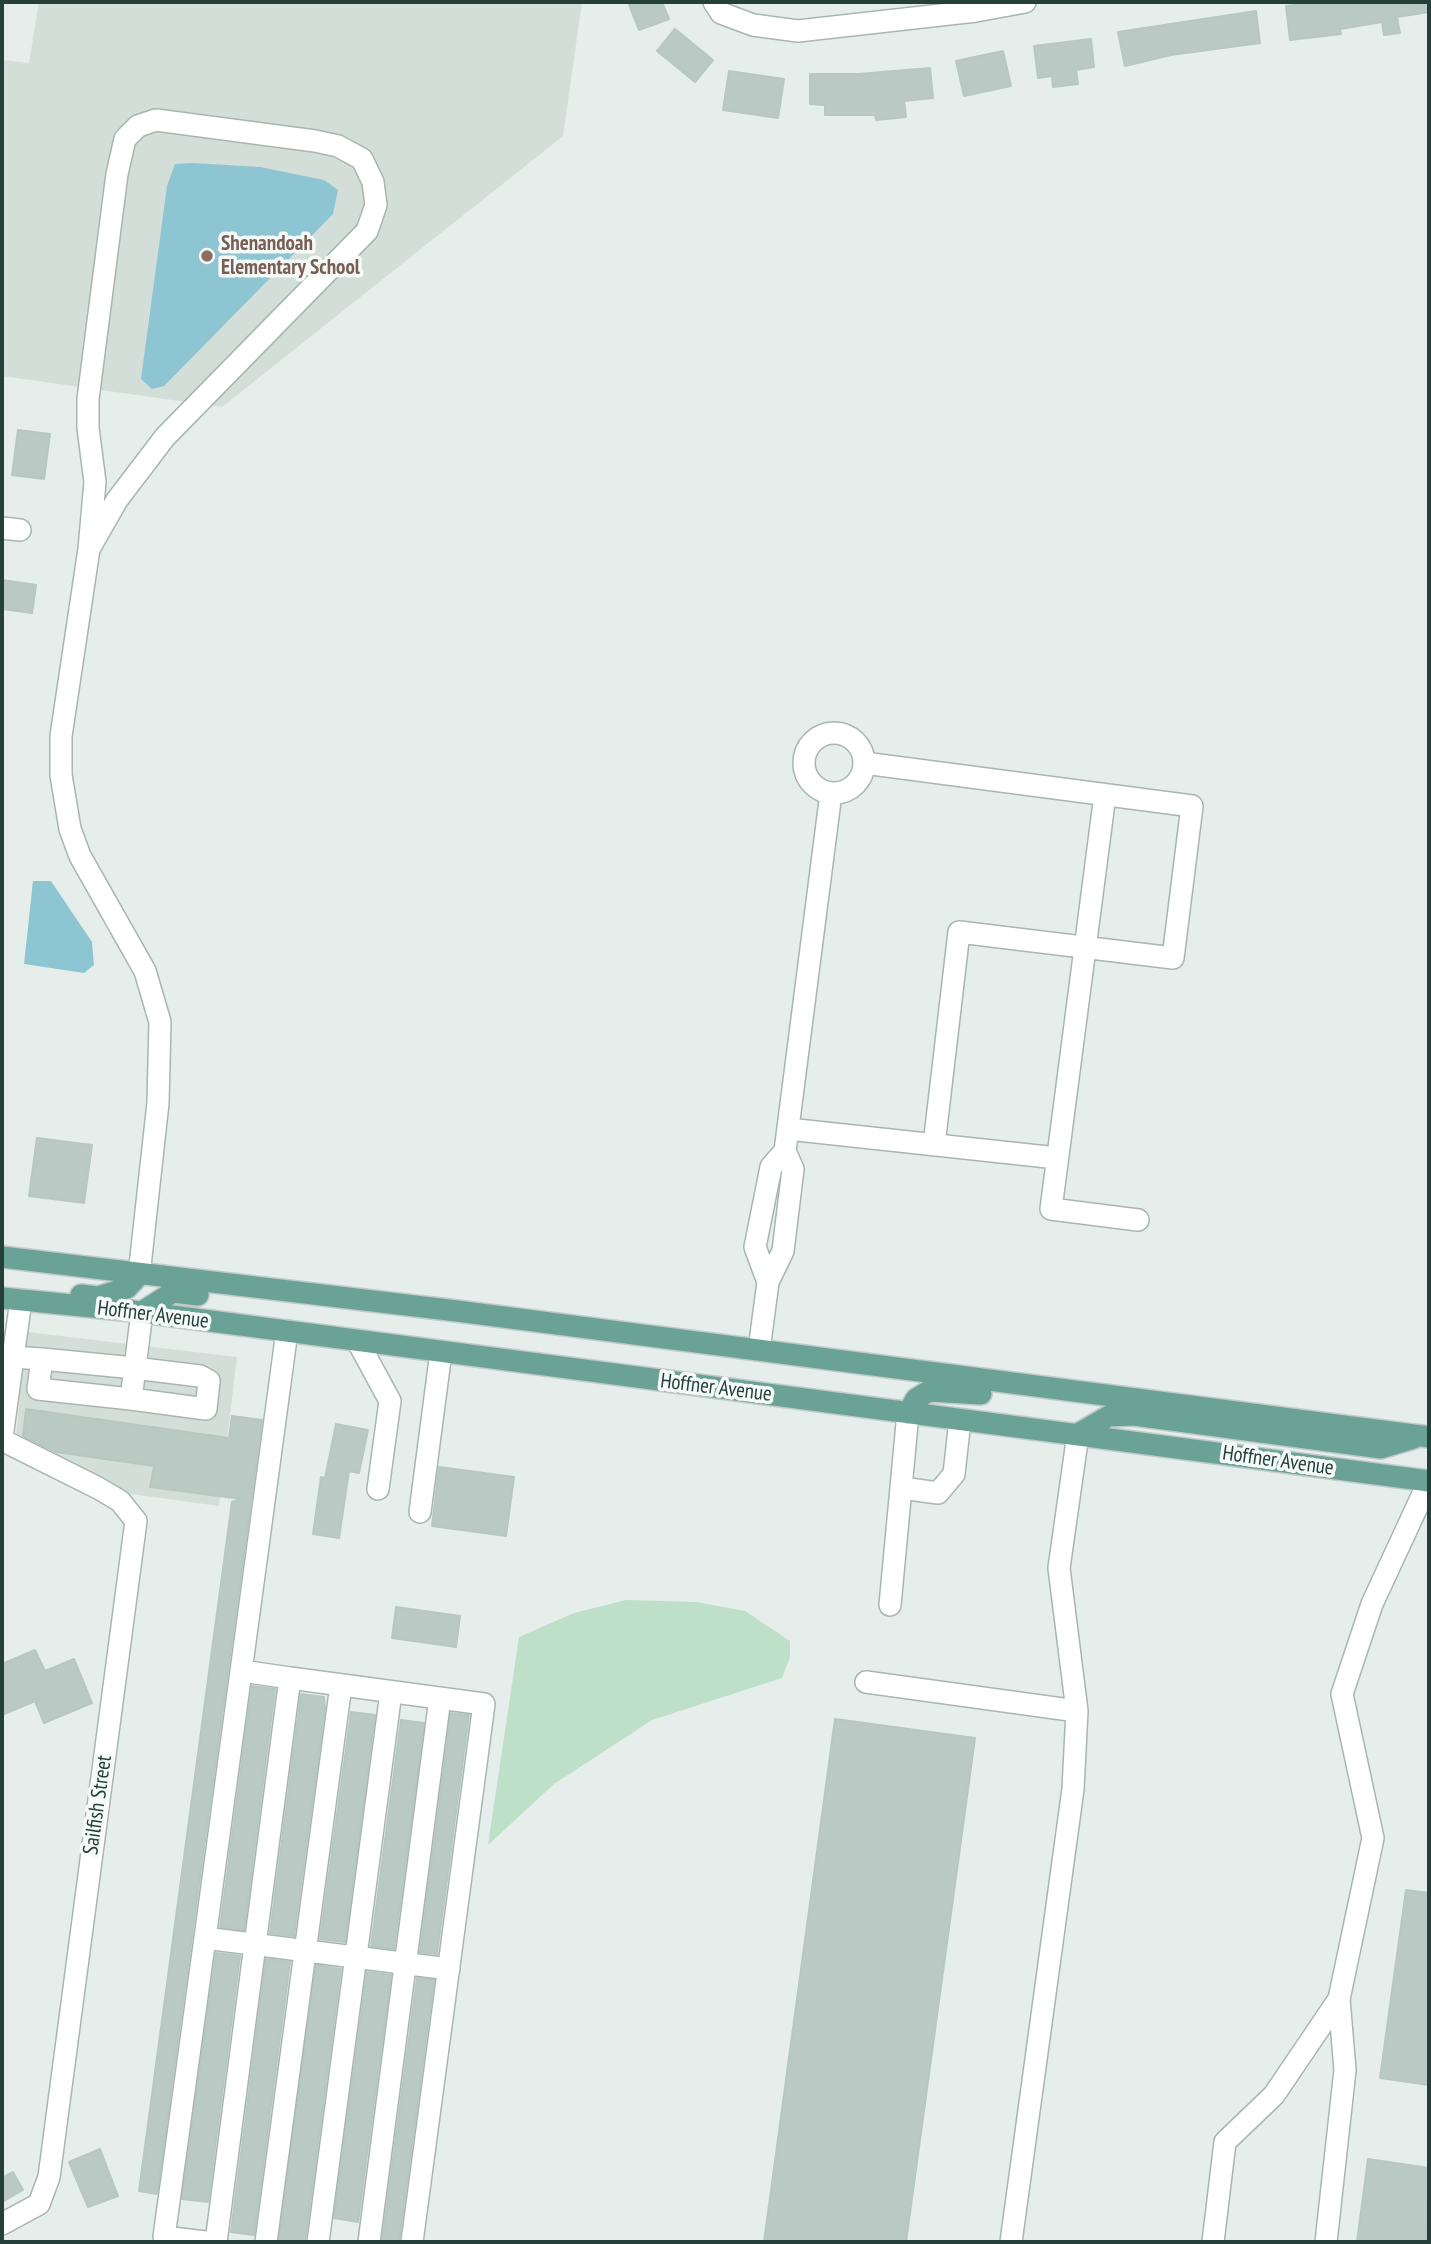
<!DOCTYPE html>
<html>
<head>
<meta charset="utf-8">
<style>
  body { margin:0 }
  #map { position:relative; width:1431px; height:2244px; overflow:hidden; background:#e5eeea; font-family:"PT Sans Narrow",sans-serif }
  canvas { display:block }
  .frame { position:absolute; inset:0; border:4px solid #244039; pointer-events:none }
</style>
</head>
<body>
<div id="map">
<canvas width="1431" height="2244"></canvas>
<div class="frame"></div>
</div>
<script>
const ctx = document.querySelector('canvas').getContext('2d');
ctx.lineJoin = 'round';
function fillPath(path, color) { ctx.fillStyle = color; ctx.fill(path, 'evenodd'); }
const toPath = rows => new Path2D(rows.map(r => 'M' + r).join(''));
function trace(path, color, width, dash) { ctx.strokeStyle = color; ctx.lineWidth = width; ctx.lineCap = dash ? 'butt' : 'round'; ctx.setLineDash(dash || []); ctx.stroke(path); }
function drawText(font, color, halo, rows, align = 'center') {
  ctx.font = font + ' "PT Sans Narrow",sans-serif'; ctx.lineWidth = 7; ctx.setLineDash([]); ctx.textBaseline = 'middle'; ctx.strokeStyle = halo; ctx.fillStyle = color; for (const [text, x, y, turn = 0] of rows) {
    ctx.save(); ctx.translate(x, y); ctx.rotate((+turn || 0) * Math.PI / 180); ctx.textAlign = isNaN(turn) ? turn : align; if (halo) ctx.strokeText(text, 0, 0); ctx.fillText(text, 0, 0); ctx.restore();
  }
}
fillPath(toPath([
  [39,2,582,2,563,136,222,407,2,376,2,60,29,63],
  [2,1329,237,1357,219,1506,131,1494,37,1455,16,1437,20,1394,2,1391]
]), '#d3ded9');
fillPath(toPath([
  [626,1600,696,1602,745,1611,790,1641,790,1657,782,1678,652,1720,554,1784,488,1845,519,1637,574,1613]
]), '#bedfc8');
fillPath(toPath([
  [193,163,260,167,324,180,338,190,333,214,164,386,152,389,141,379,167,186,175,164],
  [33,881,51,881,92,942,94,965,84,973,24,964]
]), '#8ec5d2');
const building = toPath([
  [628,2,662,2,669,19,639,30,628,2],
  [1320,2,1429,2,1429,12,1397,17,1400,33,1384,35,1382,22,1340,29,1341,34,1290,40,1286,6,1320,2],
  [1256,11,1260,43,1171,55,1125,66,1118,32,1256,11],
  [675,29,713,60,695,82,657,51,675,29],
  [1091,39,1094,67,1076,70,1078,84,1053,87,1052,76,1038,78,1034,46,1091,39],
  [1003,51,1011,86,964,96,956,61,1003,51],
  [930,68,933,98,904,101,906,117,876,120,875,115,825,115,825,105,810,104,810,74,858,74,930,68],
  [729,71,784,79,778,118,723,110,729,71],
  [18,430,50,434,44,479,12,475,18,430],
  [2,580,36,585,32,613,2,609,2,580],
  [37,1138,92,1145,84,1203,29,1196,37,1138],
  [26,1409,229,1438,232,1416,262,1420,157,2194,139,2191,232,1502,241,1499,150,1487,154,1466,56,1452,23,1436,26,1409],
  [336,1424,368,1430,359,1473,349,1471,339,1538,313,1534,321,1477,325,1478,336,1424],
  [439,1467,514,1477,506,1536,432,1526,439,1467],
  [396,1607,460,1616,456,1647,392,1638,396,1607],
  [35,1650,45,1671,74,1659,92,1703,44,1723,35,1701,2,1715,2,1664,35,1650],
  [252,1686,275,1689,244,1930,220,1927,252,1686],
  [301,1694,324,1697,325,1708,294,1936,270,1933,301,1694],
  [351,1712,375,1715,345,1942,320,1939,351,1712],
  [451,1713,469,1715,437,1954,420,1952,451,1713],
  [835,1719,975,1738,906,2242,764,2242,835,1719],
  [401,1720,424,1723,394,1949,371,1946,401,1720],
  [1406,1890,1429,1893,1429,2085,1380,2078,1406,1890],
  [216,1953,240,1956,208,2202,182,2199,216,1953],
  [266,1959,290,1962,254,2235,231,2232,266,1959],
  [316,1965,341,1969,305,2242,293,2242,279,2240,316,1965],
  [367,1972,391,1975,358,2222,334,2218,367,1972],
  [417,1978,434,1980,399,2242,382,2242,417,1978],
  [100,2149,118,2196,88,2207,69,2162,100,2149],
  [1368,2159,1429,2168,1426,2242,1357,2242,1368,2159],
  [13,2172,23,2190,2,2202,2,2178,13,2172]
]);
fillPath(building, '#bac9c3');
trace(building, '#b7c8c1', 2);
const minor = toPath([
  [714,2,721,13,753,25,798,31,976,11,1025,2],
  [2,528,20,530],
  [89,549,117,500,165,437,367,231,376,205,373,182,362,159,338,146,315,141,156,120,138,126,125,139,117,174,88,399,88,428,95,482,89,549,61,736,61,775,70,829,80,856,145,971,160,1022,158,1103,139,1275],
  '804 763a30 30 0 1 1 60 0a30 30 0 1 1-60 0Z',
  [864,763,1192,806,1173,958,959,932,934,1145],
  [1105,795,1051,1209,1138,1220],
  [788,1129,1057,1158],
  [785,1151,831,793],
  [358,1342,390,1401,378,1489],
  [759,1350,768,1282,783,1251,793,1169,785,1151,771,1167,755,1247,768,1282],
  [13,1357,42,1359,38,1389,131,1399,142,1312],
  [42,1359,134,1368,200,1376,209,1381,206,1409,131,1399],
  [2,1437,21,1300],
  [2,1440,98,1488,120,1501,136,1521,49,2177,39,2204,2,2224],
  [902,1488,938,1493,954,1474,960,1420],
  [420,1512,441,1352],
  [890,1605,908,1413],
  [290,1678,484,1704,412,2242],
  [866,1682,1077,1711,1059,1568,1078,1434],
  [205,1938,287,1331],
  [205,2242,164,2237,205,1938,449,1969],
  [216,2242,290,1678,242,1671],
  [266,2242,341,1685],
  [318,2242,391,1692],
  [369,2242,440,1698],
  [1011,2242,1073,1789,1077,1711],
  [1213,2242,1225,2142,1274,2095,1339,1999],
  [1326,2242,1345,2070,1339,1999,1373,1838,1342,1694,1372,1604,1429,1481]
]);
const major = toPath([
  [2,1257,457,1311,1429,1437],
  [81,1295,98,1297,127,1288,139,1275],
  [2,1298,142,1312,1429,1481],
  [142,1312,173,1292,198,1295],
  [908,1413,916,1399,929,1391,981,1394],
  [1078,1434,1109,1416,1134,1415,1381,1448,1414,1438]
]);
trace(minor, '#a7b6b1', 24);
trace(major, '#c2cac8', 24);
trace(minor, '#fff', 21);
trace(major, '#6aa396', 21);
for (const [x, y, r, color] of [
  [207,256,7,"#8d6e63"]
]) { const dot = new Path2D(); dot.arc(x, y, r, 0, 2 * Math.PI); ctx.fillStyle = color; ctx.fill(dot); trace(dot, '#f5faf8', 2.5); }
drawText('bold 21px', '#785e54', '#f5faf8', [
  ["Shenandoah",221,244],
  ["Elementary School",221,268]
], 'left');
drawText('21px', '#244039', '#f5faf8', [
  ["Hoffner Avenue",153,1315,7],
  ["Hoffner Avenue",716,1388,7],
  ["Hoffner Avenue",1278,1461,8],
  ["Sailfish Street",98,1805,-82]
]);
</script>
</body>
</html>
